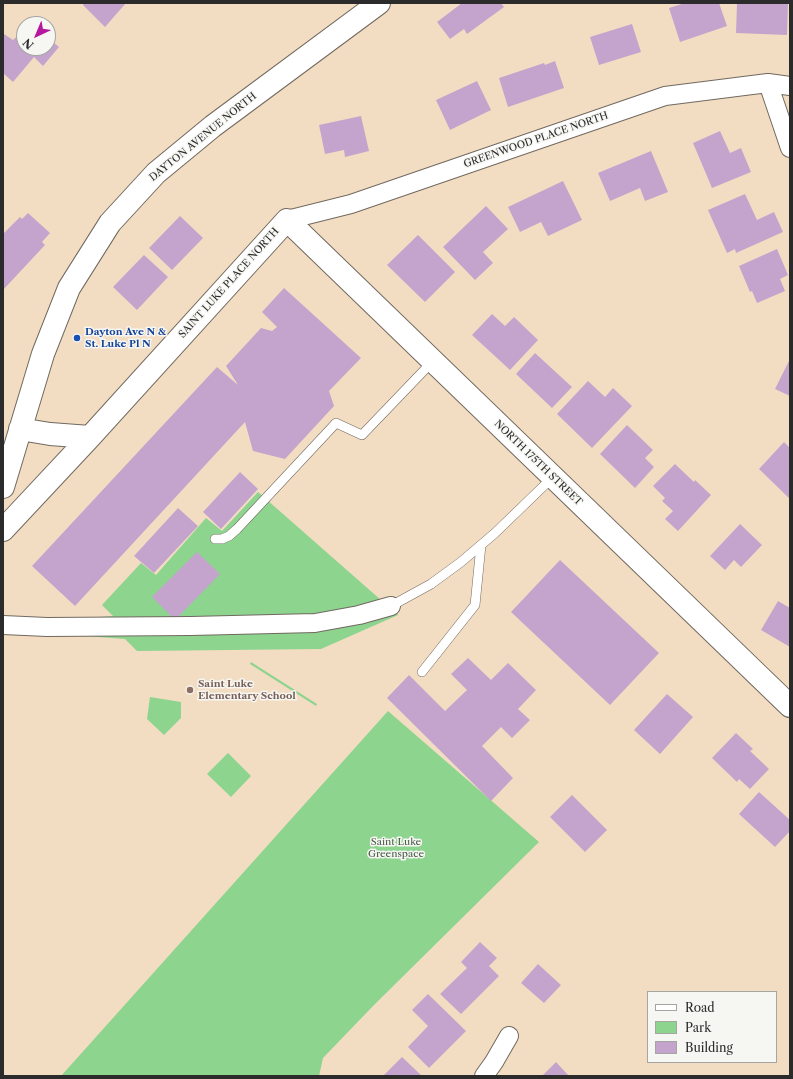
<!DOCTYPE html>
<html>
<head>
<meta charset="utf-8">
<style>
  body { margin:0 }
  #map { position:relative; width:793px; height:1079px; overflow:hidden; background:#f3ddc2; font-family:"Libre Caslon Text",serif }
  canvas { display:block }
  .frame { position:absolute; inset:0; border:4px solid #2b2b2b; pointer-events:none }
  .legend { position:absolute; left:647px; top:991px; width:130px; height:72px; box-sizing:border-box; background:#f6f6f2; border:1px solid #a5a5a2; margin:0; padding:5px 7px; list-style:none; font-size:12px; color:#2b2b2b }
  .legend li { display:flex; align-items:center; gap:8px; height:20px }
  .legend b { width:20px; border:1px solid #a5a5a2 }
  .north { position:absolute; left:16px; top:16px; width:40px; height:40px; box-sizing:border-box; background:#f6f6f2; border:1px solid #a5a5a2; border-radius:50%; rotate:224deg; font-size:11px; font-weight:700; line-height:16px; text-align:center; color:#2b2b2b }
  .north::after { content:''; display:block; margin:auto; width:14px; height:18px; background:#b5179e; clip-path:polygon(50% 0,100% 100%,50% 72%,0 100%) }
</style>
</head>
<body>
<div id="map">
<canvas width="793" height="1079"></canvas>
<div class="frame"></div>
<ul class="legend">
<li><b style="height:5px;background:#fff"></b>Road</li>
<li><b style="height:11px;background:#8dd48f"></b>Park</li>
<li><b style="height:11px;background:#c4a4cd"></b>Building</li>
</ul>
<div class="north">N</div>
</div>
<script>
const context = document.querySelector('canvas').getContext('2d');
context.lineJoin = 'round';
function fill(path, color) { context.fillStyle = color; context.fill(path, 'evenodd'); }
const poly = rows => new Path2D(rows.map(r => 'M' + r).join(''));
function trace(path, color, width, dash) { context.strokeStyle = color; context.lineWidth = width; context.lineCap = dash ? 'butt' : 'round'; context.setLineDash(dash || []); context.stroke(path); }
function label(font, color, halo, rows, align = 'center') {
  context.font = font + ' "Libre Caslon Text",serif'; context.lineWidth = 3; context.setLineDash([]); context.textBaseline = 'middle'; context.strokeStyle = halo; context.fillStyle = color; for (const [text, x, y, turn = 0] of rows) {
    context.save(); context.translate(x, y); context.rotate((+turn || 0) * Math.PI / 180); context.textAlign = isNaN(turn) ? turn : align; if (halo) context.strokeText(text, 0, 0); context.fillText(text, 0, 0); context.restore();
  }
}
fill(poly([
  [258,492,398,615,321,649,137,651,125,639,71,635,70,619,113,616,102,605,141,563,156,575,206,518,222,531],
  [251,662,317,704,316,706,250,664],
  [150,697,181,702,181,718,164,735,147,719],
  [388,711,539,842,373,1006,323,1058,319,1076,61,1076],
  [228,753,251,776,231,797,207,774]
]), '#8dd48f');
fill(poly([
  [84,3,126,3,105,27,83,5],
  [462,3,501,3,504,7,467,34,464,29,450,39,437,22],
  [685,3,719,3,727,26,680,42,669,8],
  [737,3,788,3,787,35,736,33],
  [632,24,641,52,599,65,590,37],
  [24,30,24,48,48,48,48,38,59,47,43,66,34,57,13,82,3,73,3,34,4,34,13,40],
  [555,61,564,88,508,107,499,78,544,63,545,65],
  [477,81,491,110,450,130,436,100],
  [361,116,369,151,345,157,344,150,325,154,319,125],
  [720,131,730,153,741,148,751,172,712,188,693,143],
  [651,151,668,192,645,201,640,188,610,201,598,173],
  [563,181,582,220,548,236,541,222,520,232,508,207],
  [745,194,757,220,774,212,783,232,736,253,735,249,727,253,708,210],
  [486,206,508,229,483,252,493,263,475,280,443,247],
  [28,213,50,233,42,242,45,245,3,290,3,234,20,217,22,219],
  [180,216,203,238,172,270,149,248],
  [418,235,455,272,425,302,387,265],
  [777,249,788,275,780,279,785,291,757,303,752,291,750,292,739,266],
  [144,255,168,277,137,310,113,287],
  [284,288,361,358,329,391,334,406,285,459,253,451,245,422,75,606,32,566,217,367,238,385,226,366,261,328,272,331,277,327,262,312],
  [492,314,505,326,514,317,538,340,510,370,472,335],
  [535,353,572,387,552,408,516,374],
  [790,359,790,396,775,389],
  [588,381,605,397,613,388,632,406,592,448,557,414],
  [627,425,653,450,645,458,654,467,635,488,600,454],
  [784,442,790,448,790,499,759,469],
  [675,464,694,482,695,480,711,495,678,531,665,519,673,511,662,501,665,498,653,486],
  [240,472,258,489,221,529,203,512],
  [178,508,198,526,154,573,134,556],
  [740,524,762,545,741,567,734,560,725,570,710,556],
  [197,552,220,574,175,620,152,597],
  [560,560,659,653,610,705,511,612],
  [778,601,790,608,790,647,761,630],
  [468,658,491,680,508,663,536,690,518,709,530,720,512,738,501,727,482,746,513,778,491,801,387,698,409,675,445,711,467,690,451,674],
  [667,694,693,717,660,754,634,730],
  [736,733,753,749,750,751,769,769,750,789,739,779,737,782,712,758],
  [759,792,790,820,790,831,775,847,739,814],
  [572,795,607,830,585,852,550,817],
  [480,942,497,958,489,966,499,976,461,1014,440,994,467,968,461,962],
  [538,964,561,985,544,1003,521,983],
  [428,994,466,1031,429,1068,408,1047,428,1026,412,1010],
  [402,1057,422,1076,383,1076],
  [556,1062,569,1076,542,1076]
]), '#c4a4cd');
const service = poly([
  [215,539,222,539,229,536,237,529,336,423,362,435,433,361],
  [391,606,431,584,461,562,495,533,553,477],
  [422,672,475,605,481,545]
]);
const minor = poly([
  [768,83,790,148],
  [287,220,351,204,665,96,768,83,790,86],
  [3,625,47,627,191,626,315,623,359,615,391,606],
  [484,1076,494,1062,509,1036]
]);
const tertiary = poly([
  [20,429,50,434,90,437],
  [3,487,43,354,69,288,110,223,156,173,213,126,379,3],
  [3,530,90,437,287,220,790,706]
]);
trace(service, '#716960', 10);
trace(minor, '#716960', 20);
trace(tertiary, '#716960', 24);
trace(service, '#fff', 9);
trace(minor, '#fff', 18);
trace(tertiary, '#fff', 22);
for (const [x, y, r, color] of [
  [77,338,4,"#1a4fb4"],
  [190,690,4,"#8d6e63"]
]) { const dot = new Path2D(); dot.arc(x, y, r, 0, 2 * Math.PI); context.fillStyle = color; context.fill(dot); trace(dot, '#f6f6f2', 1.5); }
label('10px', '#2b2b2b', '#f6f6f2', [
  ["DAYTON AVENUE NORTH",203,137,-39],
  ["GREENWOOD PLACE NORTH",536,140,-19],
  ["SAINT LUKE PLACE NORTH",229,283,-48],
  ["NORTH 175TH STREET",538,463,44]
]);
label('bold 10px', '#164399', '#f6f6f2', [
  ["Dayton Ave N &",85,332],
  ["St. Luke Pl N",85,344]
], 'left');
label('bold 10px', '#785e54', '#f6f6f2', [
  ["Saint Luke",198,684],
  ["Elementary School",198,696]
], 'left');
label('10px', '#485e49', '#f6f6f2', [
  ["Saint Luke",396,842],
  ["Greenspace",396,854]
]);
</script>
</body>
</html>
